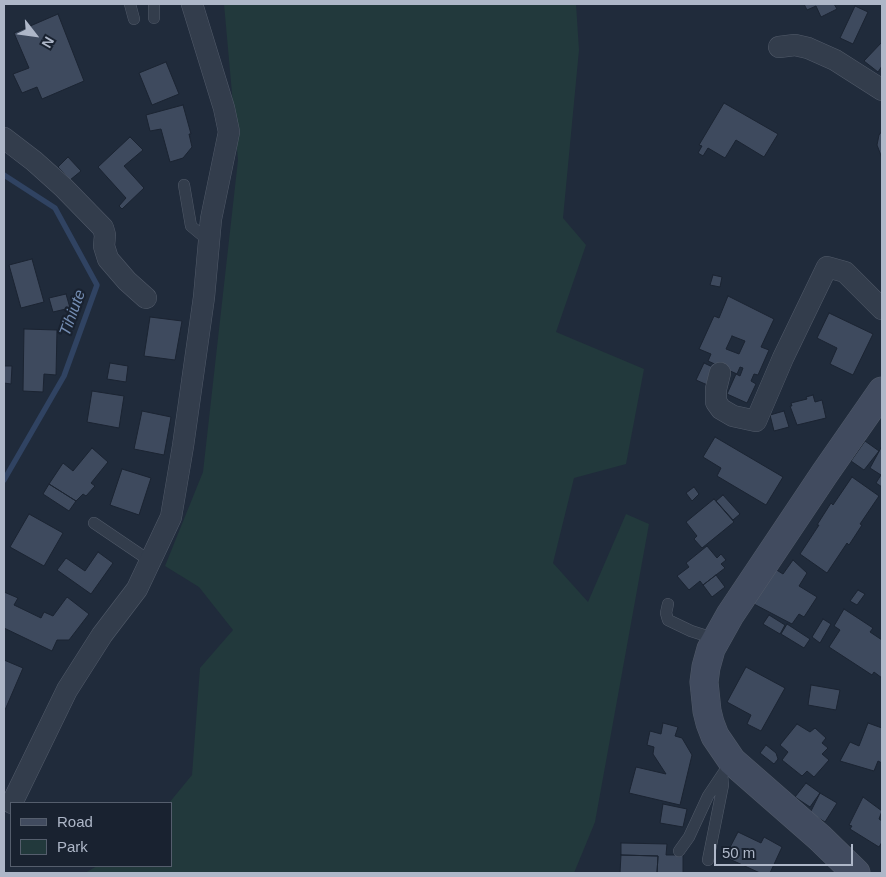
<!DOCTYPE html>
<html>
<head>
<meta charset="utf-8">
<style>
  body { margin:0 }
  #map { position:relative; width:886px; height:877px; overflow:hidden; background:#202b3b; font-family:Arial,sans-serif }
  canvas { display:block }
  .frame { position:absolute; inset:0; border:5px solid #aeb7c8; pointer-events:none }
  .legend { position:absolute; left:10px; top:802px; width:162px; height:65px; box-sizing:border-box; background:#192230; border:1px solid #555e6d; margin:0; padding:6px 9px; list-style:none; font-size:15px; color:#aeb7c8 }
  .legend li { display:flex; align-items:center; gap:10px; height:25px }
  .legend b { width:25px; border:1px solid #555e6d }
  .north { position:absolute; left:10px; top:10px; width:50px; height:50px; -webkit-text-stroke:4px #192230; paint-order:stroke; rotate:120deg; font-size:14px; font-weight:700; line-height:20px; text-align:center; color:#aeb7c8 }
  .north::after { content:''; display:block; margin:auto; width:18px; height:22px; background:#aeb7c8; clip-path:polygon(50% 0,100% 100%,50% 72%,0 100%) }
  .scale { position:absolute; left:714px; top:844px; width:139px; height:22px; box-sizing:border-box; border:2px solid #aeb7c8; border-top:0; padding-left:6px; font-size:15px; line-height:18px; white-space:nowrap; color:#aeb7c8; -webkit-text-stroke:4px #192230; paint-order:stroke }
</style>
</head>
<body>
<div id="map">
<canvas width="886" height="877"></canvas>
<div class="frame"></div>
<ul class="legend">
<li><b style="height:6px;background:#414b5f"></b>Road</li>
<li><b style="height:14px;background:#22393c"></b>Park</li>
</ul>
<div class="north">N</div>
<div class="scale">50 m</div>
</div>
<script>
const context = document.querySelector('canvas').getContext('2d');
context.lineJoin = 'round';
function fill(path, color) { context.fillStyle = color; context.fill(path, 'evenodd'); }
const poly = rows => new Path2D(rows.map(r => 'M' + r).join(''));
function trace(path, color, width, dash) { context.strokeStyle = color; context.lineWidth = width; context.lineCap = dash ? 'butt' : 'round'; context.setLineDash(dash || []); context.stroke(path); }
function label(font, color, halo, rows, align = 'center') {
  context.font = font + ' Arial,sans-serif'; context.lineWidth = 4.5; context.setLineDash([]); context.textBaseline = 'middle'; context.strokeStyle = halo; context.fillStyle = color; for (const [text, x, y, turn = 0] of rows) {
    context.save(); context.translate(x, y); context.rotate((+turn || 0) * Math.PI / 180); context.textAlign = isNaN(turn) ? turn : align; if (halo) context.strokeText(text, 0, 0); context.fillText(text, 0, 0); context.restore();
  }
}
fill(poly([
  [224,4,576,4,579,50,563,218,586,245,556,332,644,369,626,464,574,478,553,563,588,602,626,514,649,524,595,822,574,873,85,873,97,866,171,866,171,803,169,803,192,775,200,668,233,630,199,587,165,566,203,472,238,160]
]), '#22393c');
trace(poly([
  [4,175,55,208,97,285,64,376,4,480]
]), '#304362', 5.5);
const building = poly([
  [804,4,834,4,837,9,821,17,816,6,807,10,804,4],
  [855,6,868,12,853,44,840,38,855,6],
  [58,14,84,81,42,99,37,87,22,93,13,74,29,68,14,33,58,14],
  [882,42,882,66,878,72,864,61,882,42],
  [166,62,179,94,152,105,139,73,166,62],
  [724,103,778,134,764,157,736,140,725,158,708,148,703,156,698,153,702,146,699,145,724,103],
  [183,105,191,134,189,134,192,147,183,158,170,162,161,129,150,131,146,115,183,105],
  [882,131,882,158,877,145,879,135,882,131],
  [130,137,143,150,124,166,144,188,122,209,119,206,126,198,98,167,130,137],
  [68,157,81,171,70,180,58,167,68,157],
  [32,259,44,302,21,308,9,265,32,259],
  [713,275,722,277,720,287,710,285,713,275],
  [66,294,70,308,53,312,49,298,66,294],
  [728,296,774,319,761,347,769,350,758,375,754,374,751,381,756,384,747,403,727,394,736,374,740,376,743,368,740,367,737,374,708,361,711,354,699,349,714,316,719,318,728,296],
  [732,336,745,341,739,354,726,349,732,336],
  [829,313,873,334,853,375,830,364,837,348,817,338,829,313],
  [150,317,182,321,175,360,144,356,150,317],
  [24,329,57,330,56,375,44,374,43,392,23,391,24,329],
  [110,363,128,366,126,382,107,379,110,363],
  [704,363,719,370,712,387,696,380,704,363],
  [4,366,12,366,11,384,4,383,4,366],
  [92,391,124,396,119,428,87,422,92,391],
  [813,395,815,402,822,400,826,418,797,425,790,406,792,406,791,403,807,399,806,397,813,395],
  [142,411,171,417,164,455,134,449,142,411],
  [784,411,789,427,774,431,770,415,784,411],
  [715,437,783,477,766,505,717,476,721,468,703,457,715,437],
  [865,441,879,451,864,470,851,461,865,441],
  [882,446,882,487,876,483,881,475,870,468,882,446],
  [92,448,108,462,91,483,95,486,86,496,83,494,76,501,49,484,63,463,73,471,92,448],
  [122,469,151,478,139,515,110,505,122,469],
  [852,477,879,496,860,524,862,525,849,545,847,543,827,573,800,554,819,525,817,525,831,503,833,505,852,477],
  [49,484,76,501,69,511,43,494,49,484],
  [694,487,699,494,692,501,686,493,694,487],
  [723,495,740,514,733,520,716,501,723,495],
  [714,499,734,522,702,548,694,539,697,536,686,522,714,499],
  [29,514,63,533,44,566,10,547,29,514],
  [707,546,717,558,721,554,726,560,721,564,725,568,703,585,700,581,689,590,677,576,689,567,686,563,707,546],
  [98,552,113,563,91,594,57,570,66,558,85,571,98,552],
  [793,560,807,573,799,586,817,597,804,617,799,614,792,624,752,603,775,569,783,574,793,560],
  [716,575,725,587,712,597,703,585,716,575],
  [858,590,865,594,857,605,850,601,858,590],
  [4,592,18,598,14,605,41,618,44,612,53,616,67,597,89,614,69,640,57,640,52,651,4,628,4,592],
  [844,609,873,628,870,632,882,640,882,678,874,672,872,675,829,647,840,630,834,626,844,609],
  [769,615,785,625,780,634,763,624,769,615],
  [823,619,831,624,820,643,812,637,823,619],
  [787,624,810,639,804,648,781,634,787,624],
  [4,660,23,668,5,710,4,710,4,660],
  [746,667,785,688,761,731,747,724,751,715,727,702,746,667],
  [811,685,840,690,836,710,808,705,811,685],
  [663,723,678,727,675,736,682,738,692,755,680,805,629,793,636,767,666,774,653,754,654,747,647,745,650,731,661,734,663,723],
  [868,723,882,728,882,763,878,761,874,771,840,761,850,742,859,746,868,723],
  [797,724,810,732,815,728,826,738,822,743,828,748,822,754,829,760,814,777,807,771,802,776,782,760,788,752,780,745,797,724],
  [766,745,776,753,778,759,774,764,760,753,766,745],
  [806,783,820,793,810,807,795,797,806,783],
  [820,793,837,803,825,822,810,813,820,793],
  [863,797,882,811,879,819,882,821,882,842,879,847,850,829,852,826,849,825,863,797],
  [663,804,687,809,683,827,660,823,663,804],
  [738,832,761,843,764,837,782,847,770,873,760,873,725,857,738,832],
  [621,843,667,844,666,855,683,855,683,873,657,873,658,856,621,855,621,843],
  [621,855,658,856,657,873,620,873,621,855]
]);
fill(building, '#3e4a5e');
trace(building, '#1b2432', 1);
const lane = poly([
  [130,4,134,19],
  [154,4,154,18],
  [184,185,191,226,209,241],
  [94,523,150,561],
  [668,604,666,613,668,620,691,631,716,639],
  [679,851,689,837,708,796,722,775],
  [708,860,723,785,722,775,732,761]
]);
const street = poly([
  [779,47,795,45,808,48,835,60,882,90],
  [4,138,34,161,63,187,103,228,105,235,104,246,108,259,127,281,146,298],
  [720,373,716,389,716,402,721,409,733,416,756,421,783,358,827,267,845,272,882,309],
  [12,803,67,690,102,635,137,589,171,517,183,446,204,297,211,219,229,132,224,108,192,4]
]);
const secondary = poly([
  [856,873,820,838,732,761,715,736,710,723,707,711,704,682,706,667,711,649,730,615,825,473,882,391]
]);
trace(lane, '#515a69', 12);
trace(street, '#515a69', 22);
trace(secondary, '#515a69', 29);
trace(lane, '#333d4c', 11);
trace(street, '#333d4c', 21);
trace(secondary, '#414b5f', 28);
label('italic 16px', '#748db2', '#192230', [
  ["Tihiute",73,313,-70]
]);
</script>
</body>
</html>
